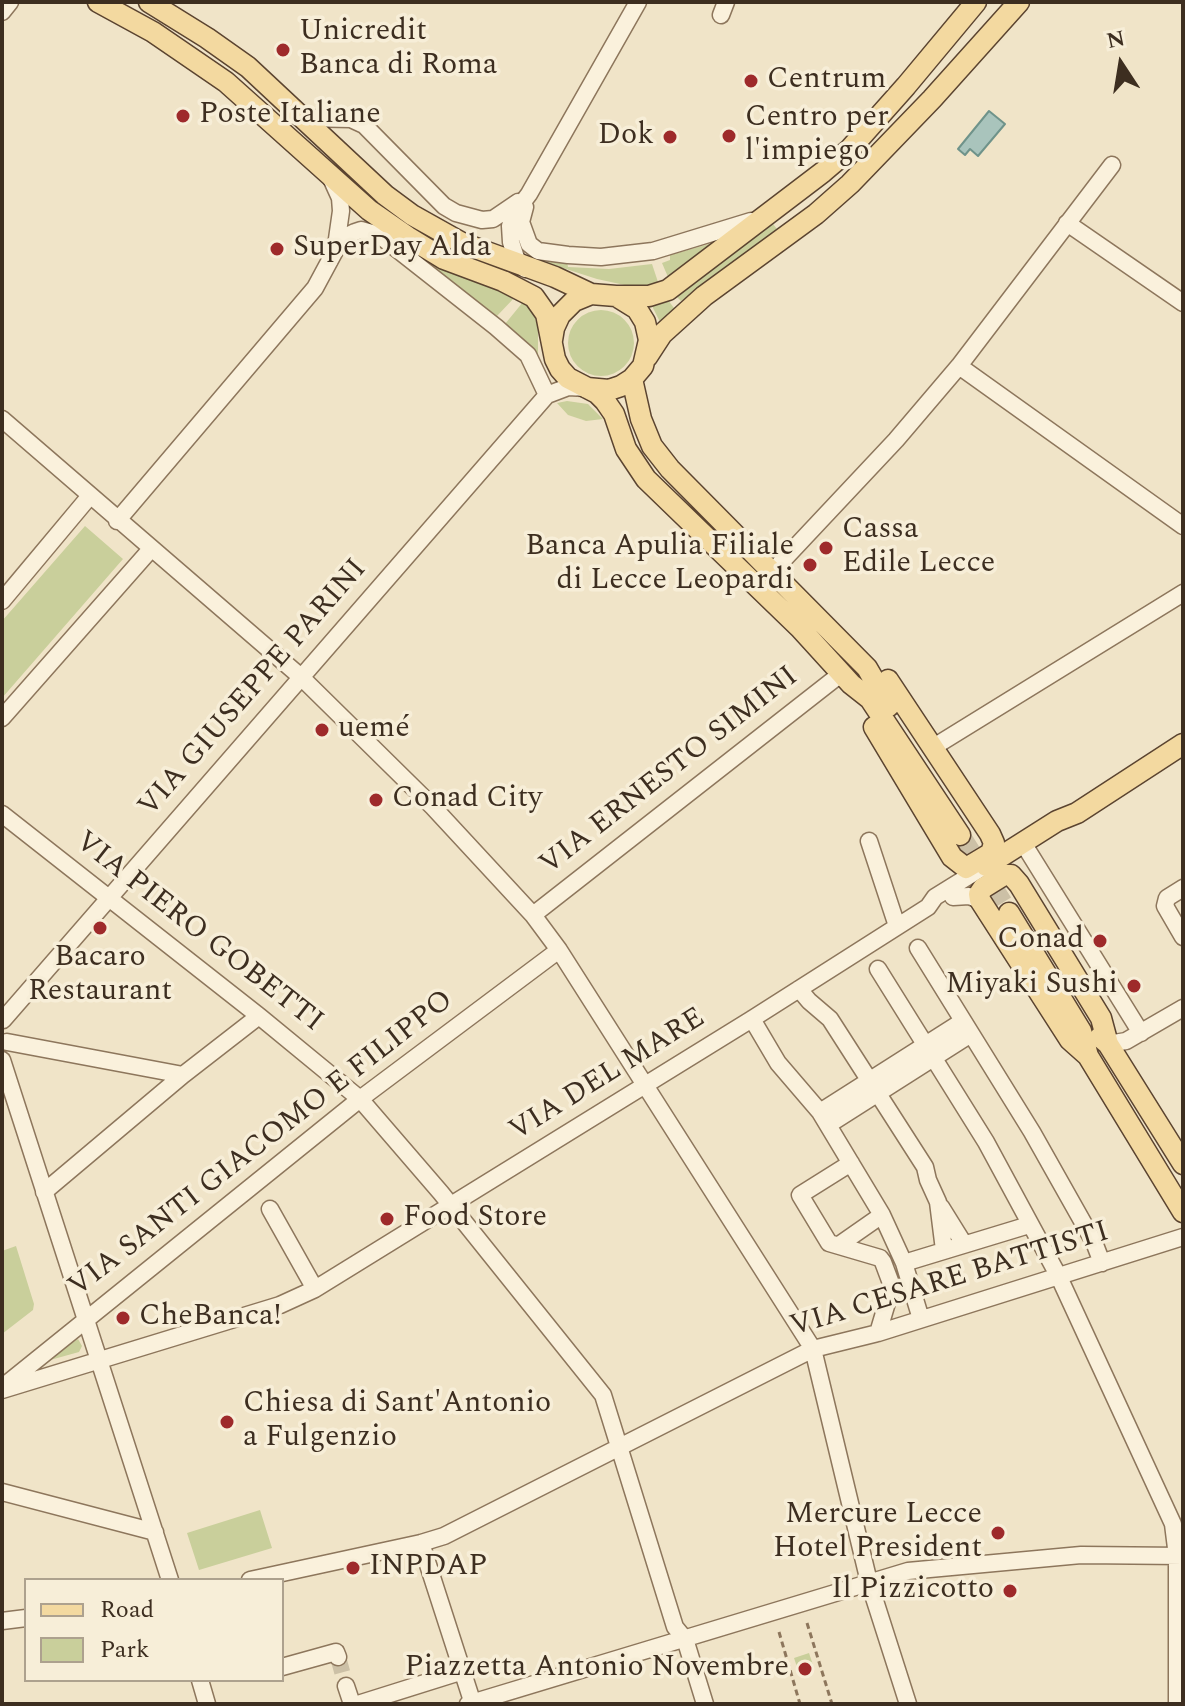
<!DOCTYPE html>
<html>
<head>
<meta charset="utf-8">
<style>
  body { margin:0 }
  #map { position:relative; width:1185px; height:1706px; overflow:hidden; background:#f0e4c8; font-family:Spectral,serif }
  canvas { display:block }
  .frame { position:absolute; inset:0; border:4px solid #3d2e20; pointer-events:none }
  .legend { position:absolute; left:24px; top:1578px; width:260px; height:104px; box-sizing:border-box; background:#f7eed8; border:2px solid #ada18e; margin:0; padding:10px 14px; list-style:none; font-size:24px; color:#3d2e20 }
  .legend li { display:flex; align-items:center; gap:16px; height:40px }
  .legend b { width:40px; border:2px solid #ada18e }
  .north { position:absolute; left:1081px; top:24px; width:80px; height:80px; -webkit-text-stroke:6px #f7eed8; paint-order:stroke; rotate:348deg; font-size:22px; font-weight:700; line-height:32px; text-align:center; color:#3d2e20 }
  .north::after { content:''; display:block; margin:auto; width:28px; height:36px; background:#3d2e20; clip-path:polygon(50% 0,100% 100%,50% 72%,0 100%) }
</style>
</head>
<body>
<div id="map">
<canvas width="1185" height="1706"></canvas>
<div class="frame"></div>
<ul class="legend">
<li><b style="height:10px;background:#f3d9a0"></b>Road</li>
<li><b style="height:22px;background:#c9cf9b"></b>Park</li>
</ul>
<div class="north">N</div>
</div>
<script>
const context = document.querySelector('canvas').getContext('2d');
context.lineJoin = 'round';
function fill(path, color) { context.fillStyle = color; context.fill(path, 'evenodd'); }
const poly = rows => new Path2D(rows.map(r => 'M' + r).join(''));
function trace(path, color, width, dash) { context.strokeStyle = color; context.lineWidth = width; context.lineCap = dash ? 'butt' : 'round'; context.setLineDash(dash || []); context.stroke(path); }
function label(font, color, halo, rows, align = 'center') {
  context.font = font + ' Spectral,serif'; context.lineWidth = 7; context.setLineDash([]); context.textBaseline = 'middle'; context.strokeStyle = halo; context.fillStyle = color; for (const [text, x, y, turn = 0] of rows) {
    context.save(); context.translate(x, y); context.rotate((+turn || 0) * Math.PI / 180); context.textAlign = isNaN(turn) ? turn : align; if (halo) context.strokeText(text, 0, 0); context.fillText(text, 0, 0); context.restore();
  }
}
fill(poly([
  [773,224,777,229,681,301,676,296],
  [720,241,668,277,662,263,670,260,670,255],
  [540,257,567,261,568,267,609,269,652,264,658,282,647,287,634,287,597,279,538,260],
  [423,260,515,297,497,316],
  [668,300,674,308,660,322,652,306],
  [523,302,533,312,538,327,538,356,505,324],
  '568 343a33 33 0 1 1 66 0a33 33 0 1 1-66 0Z',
  [567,401,588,404,603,419,586,421,568,415,557,403],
  [85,526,123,559,2,698,2,621],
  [16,1246,34,1304,33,1310,2,1334,2,1251],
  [78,1339,82,1346,79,1352,43,1362],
  [260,1510,272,1548,199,1570,187,1533],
  [809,1653,814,1668,799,1673,794,1658]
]), '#c9cf9b');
const water = poly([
  [989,111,1005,124,978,156,970,149,965,155,958,149,989,111]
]);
fill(water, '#a9c4bc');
trace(water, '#6f938a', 2);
trace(poly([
  [338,1657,346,1686]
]), '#ccc0a6', 16, [16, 8]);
trace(poly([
  [960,835,1009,913]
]), '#ccc0a6', 20, [20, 10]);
const minor = poly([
  [2,12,10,2],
  [721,15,726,2],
  [302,118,351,119,364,125,444,206,456,213,482,220,493,219,518,202],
  [330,176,340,198,341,211,336,246],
  [525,207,521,222,529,244,538,251,568,255,601,257,653,251,751,221],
  [1067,223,1183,303],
  [525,269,516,258,511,242,510,226,514,214,529,194,638,2],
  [959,366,1183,526],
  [2,419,301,677,433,807,533,915,559,950,813,1349,869,1582,908,1704],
  [117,521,315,288,336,249,345,237,355,232,361,230,379,235,496,327,528,355,547,395,568,387,587,388],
  [772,572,896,440,959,366,1112,165],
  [2,601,89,497],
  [2,718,151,549],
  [932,748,1183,593],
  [2,814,259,1016,360,1099,441,1193,603,1395,675,1627,685,1639,705,1704],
  [869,841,897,926],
  [1028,851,1141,1033],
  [1183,888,1167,898,1165,906,1183,937],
  [953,897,969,896,980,900],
  [533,915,842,673],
  [918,948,1032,1132,1094,1242,1102,1263],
  [878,969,986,1142,1059,1277,1173,1524,1177,1556,1177,1704],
  [799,989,809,1001,830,1019,925,1167,928,1180,938,1202,944,1250],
  [752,1019,778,1063,820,1112,882,1215,904,1263,921,1319],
  [3,1020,547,395],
  [7,1042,183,1075],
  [1108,1044,1126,1041,1183,1008],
  [2,1060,170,1580],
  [820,1112,963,1021],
  [828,1125,971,1034],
  [851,1163,800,1195,829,1243,880,1258,883,1262,892,1286,878,1333],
  [44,1192,183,1075,259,1016],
  [941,1207,964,1244],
  [270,1209,315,1289],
  [839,1245,882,1215],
  [904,1263,1029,1225],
  [4,1386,360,1099,559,950],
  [2,1390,280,1305,315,1289,752,1019,928,907,935,897,985,866],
  [2,1492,155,1532],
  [421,1543,473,1704],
  [250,1580,421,1543,444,1536,813,1349,878,1333,1183,1237],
  [2,1621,26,1618],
  [282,1667,336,1652,338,1657],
  [200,1680,207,1704],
  [346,1686,352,1704],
  [358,1704,463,1671],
  [468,1704,908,1571,1081,1555,1183,1556]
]);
const major = poly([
  [98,2,153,32,226,82,369,210,408,237,444,259,503,281,534,297,546,314,555,359,560,369,568,378,597,393,605,401,614,414,626,449,646,479,800,628,851,684,870,699,960,835],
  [149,2,207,38,248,67,385,195,412,215,462,243,555,277,591,294],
  [616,296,649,296,668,290,823,172,850,149,906,86,976,2],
  [552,340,554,328,560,315,574,301,591,294,616,296,637,309,645,322,649,340,643,366,632,379,621,386,609,390,587,388],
  [647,357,662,334,704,296,816,214,850,184,932,99,1019,2],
  [632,379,641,419,652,446,670,469,867,668,889,706],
  [874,727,952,857,966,868,991,853,994,843,990,834,888,680],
  [986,866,1057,821,1077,813,1183,744],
  [1009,913,1081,1031,1088,1056,1183,1212],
  [1100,1037,1108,1044,1183,1164],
  [1088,1056,1070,1040,980,900,979,894,983,888,1004,875,1011,875,1019,884,1101,1018,1108,1044]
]);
trace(minor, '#8d765c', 19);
trace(major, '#5b4430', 23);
trace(poly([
  [807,1623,832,1704],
  [779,1632,800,1704]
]), '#8d765c', 3, [6, 4]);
trace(minor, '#faf1dc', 16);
trace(major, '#f3d9a0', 20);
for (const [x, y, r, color] of [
  [283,50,8,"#9e2a2b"],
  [751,81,8,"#9e2a2b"],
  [183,116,8,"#9e2a2b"],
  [729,136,8,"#9e2a2b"],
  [670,137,8,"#9e2a2b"],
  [277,249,8,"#9e2a2b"],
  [826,548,8,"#9e2a2b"],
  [810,565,8,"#9e2a2b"],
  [322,730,8,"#9e2a2b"],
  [376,800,8,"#9e2a2b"],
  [100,928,8,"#9e2a2b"],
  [1100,941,8,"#9e2a2b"],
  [1134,986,8,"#9e2a2b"],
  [387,1219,8,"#9e2a2b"],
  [123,1318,8,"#9e2a2b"],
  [227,1422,8,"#9e2a2b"],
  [998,1533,8,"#9e2a2b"],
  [353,1568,8,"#9e2a2b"],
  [1010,1591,8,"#9e2a2b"],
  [805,1669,8,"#9e2a2b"]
]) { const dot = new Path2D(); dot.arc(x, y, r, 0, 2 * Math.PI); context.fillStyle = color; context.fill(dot); trace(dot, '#f7eed8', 3); }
label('30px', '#3d2e20', '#f7eed8', [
  ["Unicredit",299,33],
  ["Banca di Roma",299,67],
  ["Centrum",767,81],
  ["Poste Italiane",199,116],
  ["Centro per",745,119],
  ["l'impiego",745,153],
  ["Dok",654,137,"right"],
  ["SuperDay Alda",293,249],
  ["Cassa",842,531],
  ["Edile Lecce",842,565],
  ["Banca Apulia Filiale",794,548,"right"],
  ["di Lecce Leopardi",794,582,"right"],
  ["uemé",338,730],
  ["Conad City",392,800],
  ["Conad",1084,941,"right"],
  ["Bacaro",100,959,"center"],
  ["Restaurant",100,993,"center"],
  ["Miyaki Sushi",1118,986,"right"],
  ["Food Store",403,1219],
  ["CheBanca!",139,1318],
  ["Chiesa di Sant'Antonio",243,1405],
  ["a Fulgenzio",243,1439],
  ["Mercure Lecce",982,1516,"right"],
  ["Hotel President",982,1550,"right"],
  ["INPDAP",369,1568],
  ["Il Pizzicotto",994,1591,"right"],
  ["Piazzetta Antonio Novembre",789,1669,"right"]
], 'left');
label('30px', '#3d2e20', '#f7eed8', [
  ["VIA GIUSEPPE PARINI",254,689,-49],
  ["VIA ERNESTO SIMINI",670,772,-38],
  ["VIA PIERO GOBETTI",198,933,38],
  ["VIA DEL MARE",608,1076,-32],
  ["VIA SANTI GIACOMO E FILIPPO",262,1145,-38],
  ["VIA CESARE BATTISTI",950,1281,-17]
]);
</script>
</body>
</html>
